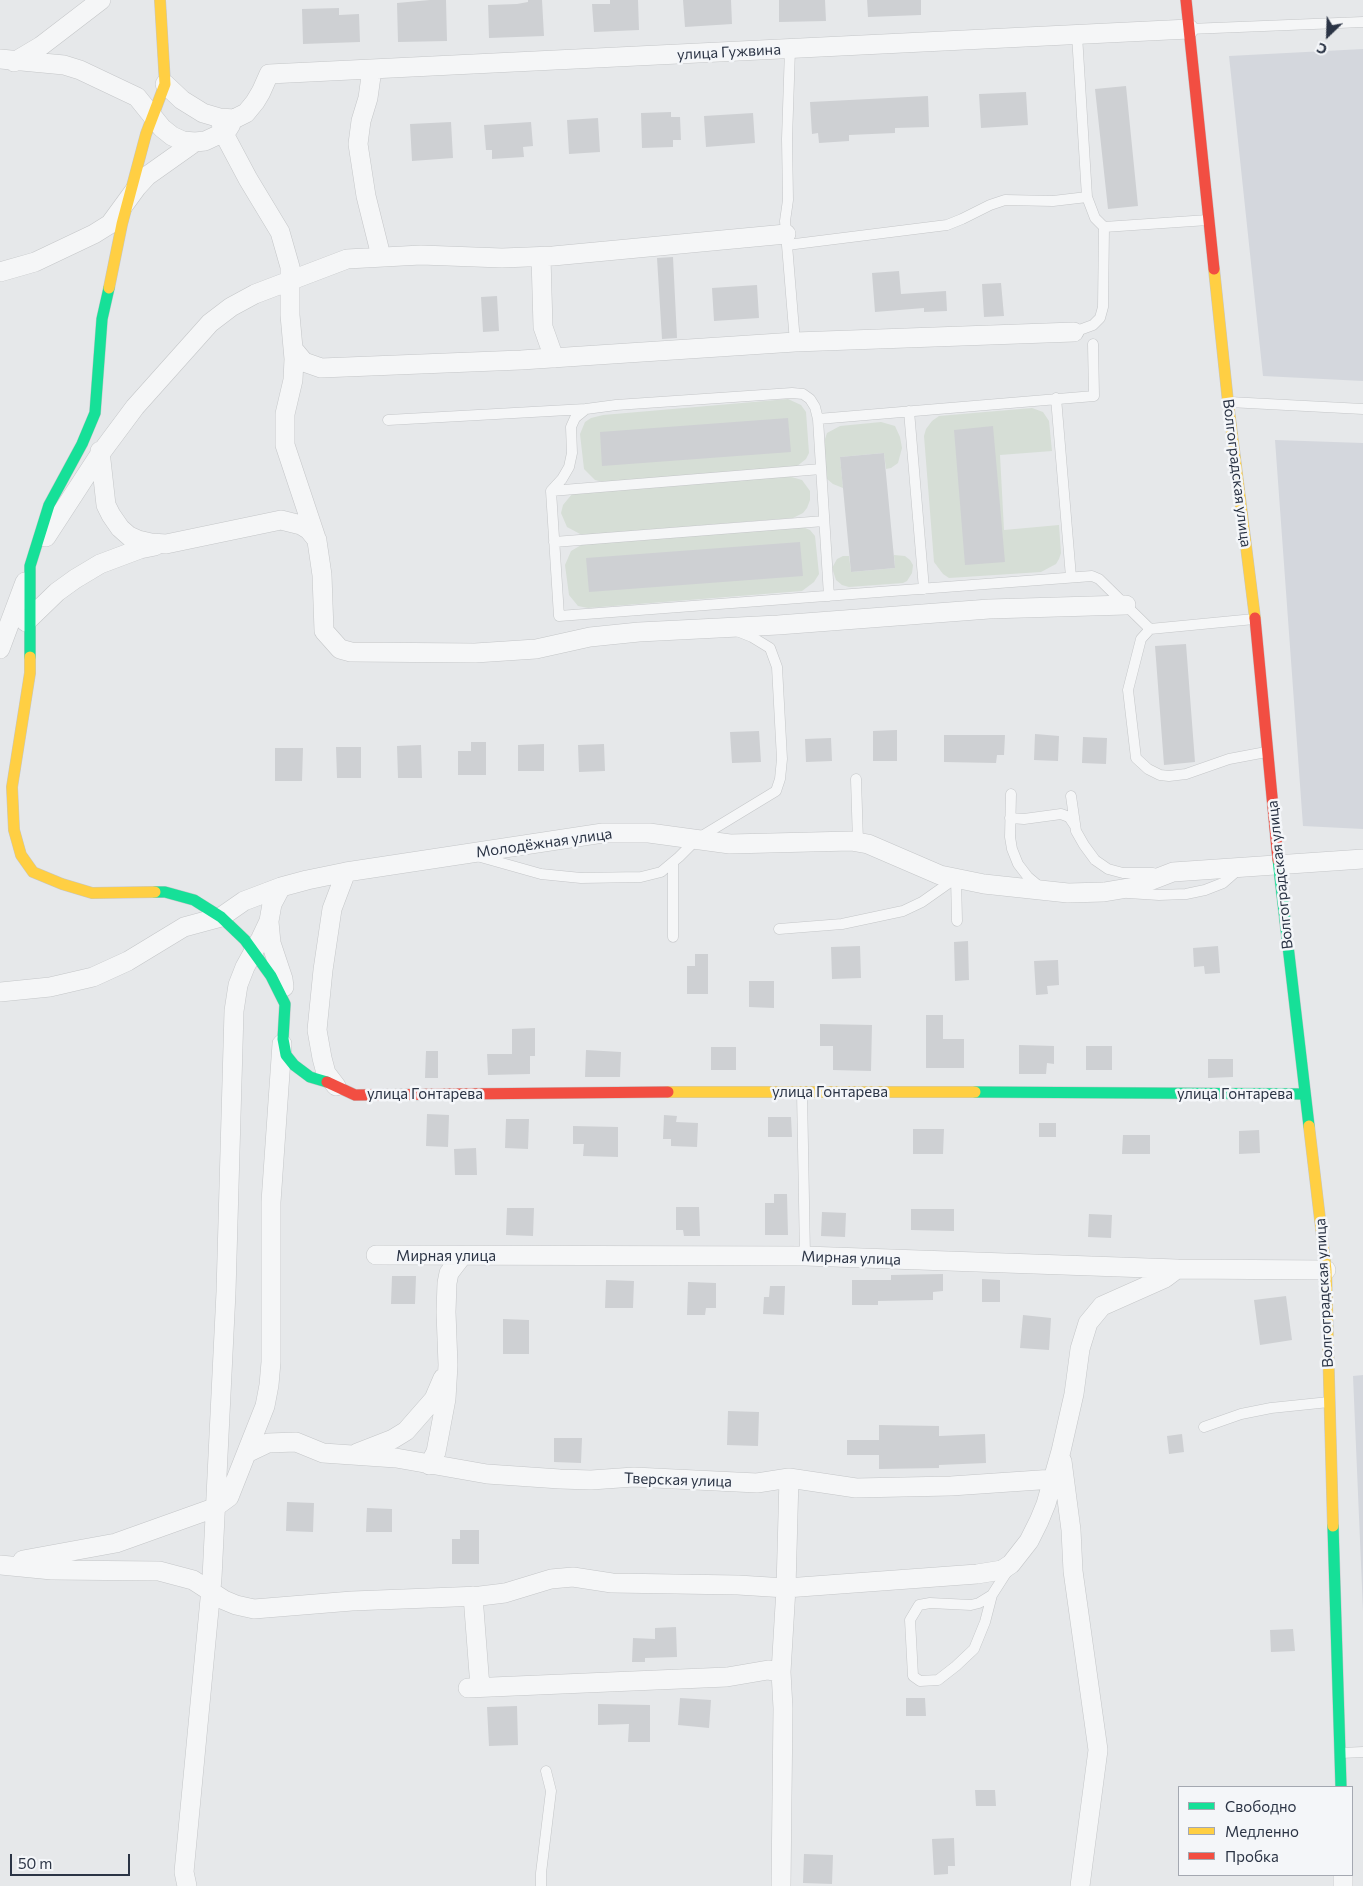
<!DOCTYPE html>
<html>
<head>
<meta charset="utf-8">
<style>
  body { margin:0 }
  #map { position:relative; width:1363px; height:1886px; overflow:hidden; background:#e6e8ea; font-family:Commissioner,sans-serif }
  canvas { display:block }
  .legend { position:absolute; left:1178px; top:1786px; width:175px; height:90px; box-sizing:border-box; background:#f4f6f9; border:1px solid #a4a8b1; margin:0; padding:6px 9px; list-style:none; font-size:15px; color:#2b3445 }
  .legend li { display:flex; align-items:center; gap:10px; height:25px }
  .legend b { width:25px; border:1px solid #a4a8b1 }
  .north { position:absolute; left:1303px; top:10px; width:50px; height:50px; -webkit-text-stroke:4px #f4f6f9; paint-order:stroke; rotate:204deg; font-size:14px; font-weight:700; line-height:20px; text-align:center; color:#2b3445 }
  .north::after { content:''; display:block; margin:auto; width:18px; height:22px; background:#2b3445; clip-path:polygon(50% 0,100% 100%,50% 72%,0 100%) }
  .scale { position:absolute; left:10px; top:1854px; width:120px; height:22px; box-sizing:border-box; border:2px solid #2b3445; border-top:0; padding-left:6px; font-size:15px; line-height:18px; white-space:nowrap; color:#2b3445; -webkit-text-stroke:4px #f4f6f9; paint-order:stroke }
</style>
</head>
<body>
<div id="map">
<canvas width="1363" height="1886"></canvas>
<ul class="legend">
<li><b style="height:6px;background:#16e098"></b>Свободно</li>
<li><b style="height:6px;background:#ffcf43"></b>Медленно</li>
<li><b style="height:6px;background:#f24e42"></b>Пробка</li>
</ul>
<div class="north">С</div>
<div class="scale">50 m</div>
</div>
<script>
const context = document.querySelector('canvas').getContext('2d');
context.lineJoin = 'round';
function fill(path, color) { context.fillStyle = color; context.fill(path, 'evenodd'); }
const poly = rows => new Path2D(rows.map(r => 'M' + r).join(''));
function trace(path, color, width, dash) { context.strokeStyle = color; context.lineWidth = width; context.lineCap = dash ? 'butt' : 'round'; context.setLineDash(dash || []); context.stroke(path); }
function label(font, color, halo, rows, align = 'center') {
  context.font = font + ' Commissioner,sans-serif'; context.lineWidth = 5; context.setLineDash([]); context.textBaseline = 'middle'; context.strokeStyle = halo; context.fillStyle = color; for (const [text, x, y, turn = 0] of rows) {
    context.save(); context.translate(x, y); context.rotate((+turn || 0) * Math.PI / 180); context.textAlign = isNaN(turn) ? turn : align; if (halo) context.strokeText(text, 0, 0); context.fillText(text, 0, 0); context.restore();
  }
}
fill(poly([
  [1363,49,1363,381,1263,376,1229,56],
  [1275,440,1363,443,1363,829,1303,826],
  [1363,1375,1363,1611,1353,1376]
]), '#d4d7dd');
fill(poly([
  [788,399,801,405,806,412,809,453,806,459,796,467,603,482,595,480,584,469,580,434,585,422,591,418,603,415],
  [1032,408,1043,412,1049,421,1052,451,1000,455,1004,530,1059,525,1061,553,1059,559,1056,564,1041,572,949,578,943,574,934,562,924,436,926,429,932,421,939,416],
  [881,422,895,426,900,437,902,448,898,463,891,468,886,469,884,453,840,457,843,488,833,484,827,479,825,473,824,450,825,439,827,433,840,426],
  [788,476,802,480,810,491,810,500,807,508,803,513,793,518,582,535,567,527,561,513,563,505,572,494,586,492],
  [803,527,810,530,815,536,819,574,814,582,802,591,588,608,578,606,569,595,565,565,571,551,583,544],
  [894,555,905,556,910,560,913,565,912,573,907,581,903,583,849,587,842,585,836,580,832,568,837,559,843,556,849,556,851,572,895,568]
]), '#d6ded6');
fill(poly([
  [430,0,446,0,447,41,398,42,397,3],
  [528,0,542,0,544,36,489,38,488,5,517,4,528,2],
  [610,0,638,0,639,30,594,32,592,4,610,4],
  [683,0,731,0,732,24,685,27],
  [779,0,825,0,826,21,779,22],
  [867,0,921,0,921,15,868,17],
  [339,8,339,15,359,14,360,42,303,44,302,9],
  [1126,86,1138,206,1108,209,1095,89],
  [1026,92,1028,125,981,128,979,94],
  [928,96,929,127,895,128,895,133,849,135,849,141,819,143,818,133,812,134,810,102],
  [671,112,671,117,680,117,681,140,673,140,673,147,642,148,641,113],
  [753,113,755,143,706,147,704,116],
  [598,118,600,152,569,154,567,120],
  [451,122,453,158,412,161,410,124],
  [531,122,533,146,523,147,524,157,492,159,492,150,486,150,484,125],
  [673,257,677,338,662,339,657,258],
  [899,271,901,294,946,291,947,311,924,312,924,308,875,312,872,273],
  [1001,283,1004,316,984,317,982,284],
  [757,285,759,318,714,321,712,288],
  [497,296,499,331,483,332,481,297],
  [788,418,791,452,602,466,600,432],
  [993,426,1005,562,965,565,954,430],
  [884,453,895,568,851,572,840,457],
  [800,542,803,576,589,592,586,558],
  [1186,644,1195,762,1164,765,1155,646],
  [897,730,897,761,873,761,873,731],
  [759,731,761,762,732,763,730,732],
  [1035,734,1059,736,1058,761,1034,760],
  [944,735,1005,735,1004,755,997,755,996,763,944,762],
  [1083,737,1107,738,1106,764,1082,763],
  [831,738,832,761,806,762,805,739],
  [471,742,486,742,486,775,458,775,458,751,471,751],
  [544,744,544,771,518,771,518,745],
  [604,744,605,771,579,772,578,745],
  [421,745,422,778,398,778,397,746],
  [336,747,361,747,361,778,337,778],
  [275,748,303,748,302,781,275,781],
  [968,941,969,980,955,981,954,942],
  [860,946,861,978,832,979,831,947],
  [1218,946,1220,973,1205,974,1204,966,1194,967,1193,948],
  [695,954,708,954,708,994,687,994,687,966,695,966],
  [1058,960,1059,985,1047,986,1048,994,1036,995,1034,961],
  [749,981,774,981,774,1008,749,1007],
  [926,1015,943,1015,943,1039,964,1039,964,1068,926,1068],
  [820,1024,872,1025,871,1071,833,1070,833,1046,820,1046],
  [535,1028,535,1056,530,1056,530,1074,488,1075,487,1054,512,1054,512,1029],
  [1019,1045,1054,1046,1054,1064,1047,1063,1046,1074,1019,1074],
  [1086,1046,1112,1046,1112,1070,1086,1070],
  [711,1047,736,1047,736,1070,711,1070],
  [586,1050,621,1052,620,1077,585,1077],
  [426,1051,438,1051,438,1078,425,1078],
  [1208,1059,1233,1059,1233,1077,1208,1078],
  [427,1114,449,1115,448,1147,426,1146],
  [664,1115,677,1116,676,1122,698,1123,697,1147,671,1146,671,1139,663,1139],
  [768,1117,791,1117,792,1137,768,1137],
  [506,1119,529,1119,528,1149,505,1148],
  [1039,1123,1056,1123,1056,1137,1039,1137],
  [573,1126,618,1127,618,1157,583,1156,584,1144,573,1144],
  [913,1129,944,1129,943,1154,913,1154],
  [1259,1130,1260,1153,1239,1154,1239,1131],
  [1123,1135,1150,1135,1150,1154,1122,1154],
  [476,1148,477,1175,455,1175,454,1149],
  [774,1194,787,1194,788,1235,765,1235,765,1203,774,1203],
  [676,1207,699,1207,700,1236,684,1236,683,1230,676,1230],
  [507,1208,534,1208,533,1236,506,1235],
  [911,1209,954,1209,954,1231,911,1230],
  [822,1212,846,1213,845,1237,821,1236],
  [1089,1214,1112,1215,1111,1238,1088,1237],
  [943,1274,943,1291,933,1292,933,1300,878,1301,878,1305,852,1305,852,1280,891,1280,891,1275],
  [392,1276,416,1276,415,1304,391,1304],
  [982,1279,1000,1280,1000,1302,982,1302],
  [606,1280,634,1281,633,1308,605,1308],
  [688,1282,716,1283,716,1308,706,1308,705,1315,687,1315],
  [770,1286,785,1286,784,1315,763,1314,764,1297,769,1297],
  [1286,1296,1292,1340,1260,1345,1254,1300],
  [1023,1315,1051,1318,1049,1350,1020,1348],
  [503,1319,529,1320,529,1354,503,1354],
  [728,1411,759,1412,758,1446,727,1445],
  [879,1425,939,1426,939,1436,985,1434,986,1463,939,1465,939,1468,879,1469,879,1455,847,1455,847,1440,879,1440],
  [1182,1434,1184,1452,1169,1454,1167,1436],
  [554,1438,582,1438,581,1463,554,1462],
  [287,1502,314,1503,313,1532,286,1531],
  [367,1508,392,1509,392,1532,366,1532],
  [460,1530,479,1530,479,1564,452,1564,452,1539,460,1539],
  [676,1627,677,1657,645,1658,645,1662,632,1662,633,1638,655,1639,655,1628],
  [1293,1629,1295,1651,1271,1652,1270,1630],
  [680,1698,711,1700,709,1728,678,1725],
  [906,1698,925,1698,926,1716,906,1716],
  [598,1704,650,1705,650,1742,628,1742,629,1724,598,1725],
  [517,1706,518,1745,489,1746,487,1707],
  [975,1790,995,1790,996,1806,976,1806],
  [954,1838,955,1866,948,1866,948,1874,934,1875,932,1839],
  [804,1854,833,1855,832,1884,803,1883]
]), '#ced0d3');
const lane = poly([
  [1189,29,1363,22],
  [1077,35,1087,197,1095,218,1104,227],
  [790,49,787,139,788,200,785,221,795,342],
  [787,245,947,225,962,219,990,205,1005,200,1053,201,1087,197],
  [1074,332,1093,325,1100,318,1103,307,1104,227,1208,220],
  [1093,344,1094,396,818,419,815,407,810,399,803,394,792,393,616,405,586,409,575,418,571,427,572,453,569,467,562,479,551,491,559,616,1092,576,1099,579,1150,629],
  [1056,398,1071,577],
  [1229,402,1363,409],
  [909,411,924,589],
  [818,419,829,596],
  [388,420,586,409],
  [551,491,821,469],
  [554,542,824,521],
  [1254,619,1150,629,1141,639,1128,690,1136,758,1148,769,1160,775,1169,776,1186,774,1229,759,1266,752],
  [856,779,858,842],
  [1011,794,1010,837,1012,849,1018,864,1028,877,1040,887],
  [1071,796,1076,831,1084,845,1095,860,1108,869,1123,873,1153,873],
  [1010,818,1024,819,1061,814,1069,817,1075,826],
  [477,856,541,874,581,878,641,877,661,872,679,857,697,839,776,791,780,779,782,759,777,667,770,648,752,637,737,631],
  [1128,893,1159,895,1186,894,1205,890,1223,883,1239,869],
  [779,929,842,924,903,911,922,902,956,878,957,921],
  [673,937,673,862],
  [802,1092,805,1256],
  [1204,1427,1241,1414,1271,1408,1329,1402],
  [992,1595,979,1603,971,1605,930,1603,919,1605,910,1620,913,1676,920,1681,938,1680,956,1666,974,1649,985,1622,992,1595,1008,1570],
  [1341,1753,1363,1752],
  [541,1886,541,1873,551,1791,546,1771]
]);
const street = poly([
  [0,59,64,65,80,70,137,97,162,128,172,136,183,141,195,142,205,141,220,134,228,129,231,124],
  [14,62,41,46,101,0],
  [372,69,368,98,361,121,358,144,366,196,381,256],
  [165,84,182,100,203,113,220,118,234,119,246,113,255,102,261,92,269,74,1189,29],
  [220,118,223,132,248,179,280,232,290,267,290,315,294,359,293,380,285,414,285,445,317,541,322,575,324,631,340,649,351,652,475,653,536,649,590,637,639,632,778,625,989,609,1126,605],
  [541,257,543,327,554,358],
  [0,272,35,262,94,234,110,224,137,187,147,176,195,142],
  [294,350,304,362,321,368,521,360,795,342,1074,332],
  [100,451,106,505,111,515,120,528,129,536,138,540,151,543,166,544,281,520,301,525,309,530,317,540],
  [46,537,100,454,135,407,210,323,231,307,255,294,347,259,421,255,502,258,553,256,786,234],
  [26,622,57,592,75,579,100,564,140,549,155,546],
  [0,649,25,582],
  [269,922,271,943,283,979,284,987],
  [0,992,50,987,93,977,128,961,184,927,221,917,244,901,281,887,307,880,346,872,603,833,649,833,730,844,851,841,868,844,940,875,984,884,1068,893,1104,892,1134,887,1173,872,1363,859],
  [336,1086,326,1073,322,1058,317,1030,323,970,332,909,346,872],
  [376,1255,805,1256,1177,1269,1326,1270],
  [247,1453,268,1443,296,1442,323,1453,396,1458,487,1474,560,1479,591,1480,634,1477,757,1483,789,1478,856,1488,951,1486,1054,1479],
  [357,1453,393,1439,406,1431,434,1399,443,1378],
  [1062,1461,1071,1530,1073,1571,1098,1750,1080,1886],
  [429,1465,436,1452,446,1399,448,1365,446,1312,447,1283,449,1273,462,1256],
  [23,1560,116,1543,214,1508,229,1497,265,1406,269,1385,271,1362,271,1202,282,1044],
  [0,1565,52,1570,159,1571,193,1580,224,1600,236,1605,254,1609,352,1601,480,1596,505,1593,551,1579,573,1577,612,1583,738,1585,786,1588,789,1478],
  [473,1596,480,1687],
  [468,1688,727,1677,768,1670,781,1672,786,1588,977,1574,1002,1570,1011,1564,1029,1541,1039,1521,1046,1504,1061,1451,1074,1394,1080,1349,1088,1323,1102,1306,1165,1278,1177,1269],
  [1343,1875,1343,1886],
  [187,1886,184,1872,212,1578,226,1292,234,1011,238,985,245,967,261,938,269,921,272,904,281,887],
  [781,1886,783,1708,781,1672]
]);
const fast = poly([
  [30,657,30,566,49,505,82,444,95,413,102,319,109,288],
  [1278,860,1309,1126],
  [155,892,165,892,194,900,221,917,245,940,271,976,285,1004,283,1039,286,1055,294,1065,310,1077,327,1082],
  [975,1092,1305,1094],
  [1333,1526,1341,1787]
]);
const slow = poly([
  [1214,269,1228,402,1255,618],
  [109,288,122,224,146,134,165,84,160,0],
  [30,657,30,673,12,787,14,830,21,855,33,872,62,884,92,893,155,892],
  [668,1092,975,1092],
  [1309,1126,1326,1270,1333,1526]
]);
const jam = poly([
  [1186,0,1214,269],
  [1255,618,1278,860],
  [327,1082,355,1095,668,1092]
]);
trace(lane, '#c4c6c8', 11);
trace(street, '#c4c6c8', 20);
trace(fast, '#c4c6c8', 12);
trace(slow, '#c4c6c8', 12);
trace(jam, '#c4c6c8', 12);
trace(lane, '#f5f6f7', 10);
trace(street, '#f5f6f7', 19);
trace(fast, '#16e098', 11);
trace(slow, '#ffcf43', 11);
trace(jam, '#f24e42', 11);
label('15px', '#2b3445', '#f4f6f9', [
  ["улица Гужвина",729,52,-3],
  ["Волгоградская улица",1237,473,83],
  ["Молодёжная улица",544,843,-8],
  ["Волгоградская улица",1280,875,-96],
  ["улица Гонтарева",830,1092],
  ["улица Гонтарева",425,1094],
  ["улица Гонтарева",1235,1094],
  ["Мирная улица",446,1256],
  ["Мирная улица",851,1258,2],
  ["Волгоградская улица",1324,1293,-93],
  ["Тверская улица",678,1480,2]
]);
</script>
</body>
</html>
